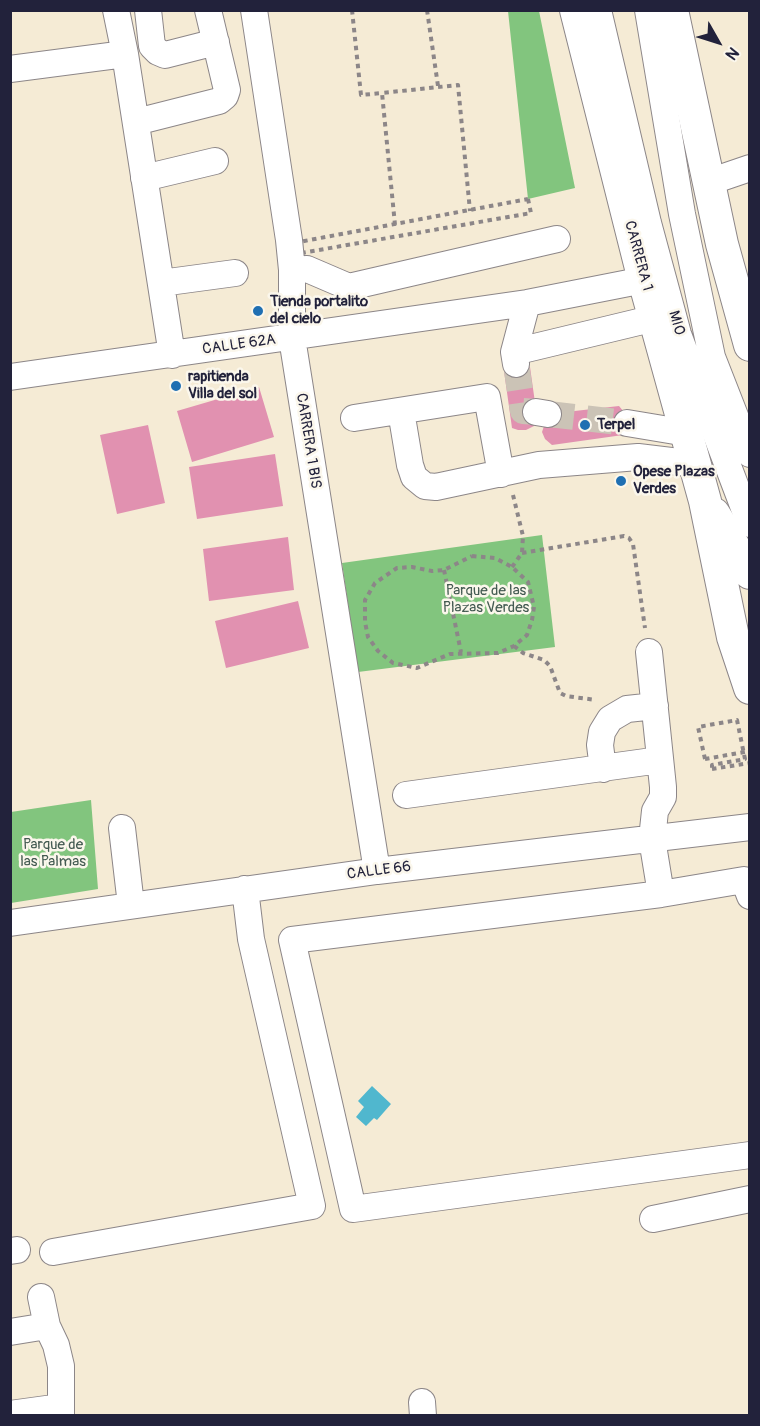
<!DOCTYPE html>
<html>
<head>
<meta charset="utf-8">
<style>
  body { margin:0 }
  #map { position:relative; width:760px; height:1426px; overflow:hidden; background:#f5ebd5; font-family:Pangolin,sans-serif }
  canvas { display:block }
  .frame { position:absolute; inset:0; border:12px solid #22223b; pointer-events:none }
  .north { position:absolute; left:688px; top:12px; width:60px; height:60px; -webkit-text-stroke:4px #fbf7ec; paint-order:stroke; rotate:129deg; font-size:16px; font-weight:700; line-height:24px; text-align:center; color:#22223b }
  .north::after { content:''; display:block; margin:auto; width:21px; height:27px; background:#22223b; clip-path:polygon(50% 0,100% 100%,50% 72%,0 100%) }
</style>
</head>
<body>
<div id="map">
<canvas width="760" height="1426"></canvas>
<div class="frame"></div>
<div class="north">N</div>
</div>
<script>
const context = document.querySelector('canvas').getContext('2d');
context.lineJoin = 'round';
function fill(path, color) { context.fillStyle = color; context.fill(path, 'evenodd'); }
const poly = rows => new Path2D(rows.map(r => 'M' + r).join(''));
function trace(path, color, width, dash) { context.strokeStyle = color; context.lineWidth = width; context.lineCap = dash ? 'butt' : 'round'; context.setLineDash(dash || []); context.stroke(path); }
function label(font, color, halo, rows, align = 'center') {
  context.font = font + ' Pangolin,sans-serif'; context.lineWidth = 5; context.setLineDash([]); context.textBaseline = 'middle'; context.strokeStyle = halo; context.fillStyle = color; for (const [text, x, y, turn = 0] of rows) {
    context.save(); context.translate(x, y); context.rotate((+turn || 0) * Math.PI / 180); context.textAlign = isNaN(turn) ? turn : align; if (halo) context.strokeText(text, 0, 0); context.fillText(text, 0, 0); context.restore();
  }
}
fill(poly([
  [508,11,539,11,575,188,528,199],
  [542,535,555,647,358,672,342,563],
  [91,800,98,889,11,903,11,812]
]), '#82c57e');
fill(poly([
  [372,1086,391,1104,377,1120,374,1118,366,1126,356,1117,364,1107,358,1101]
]), '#50b7ce');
fill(poly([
  [523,364,530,367,538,424,526,430,518,430,512,428,504,371,509,366],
  [259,387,274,437,192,462,177,411],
  [619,406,624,412,627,428,623,435,552,445,545,439,542,432,548,414],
  [148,425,165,503,117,514,100,435],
  [275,454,283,506,197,519,189,467],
  [288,537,294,590,209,601,203,549],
  [298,601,309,648,226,668,215,621]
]), '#e191b0');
trace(poly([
  [516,364,523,411,536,412],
  [548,414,627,423]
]), '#cbc3b6', 26, [26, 13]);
const minor = poly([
  [116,10,125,54],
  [148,10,152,46,158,52,165,55,216,42],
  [254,10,289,240,292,270,292,338,377,871],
  [598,10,648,223,678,334,750,524],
  [648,10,682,214,712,357,750,454],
  [10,69,125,54,172,355],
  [136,122,219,101,225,96,227,90,208,10],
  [144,178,215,161],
  [709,182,750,168],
  [292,270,307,269,349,287,557,239],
  [161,283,235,273],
  [514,352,527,303],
  [516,364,514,352,655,318],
  [10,377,527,303,644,280],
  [401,411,410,465,414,477,425,486,436,487,539,465,638,457,696,464],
  [536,412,548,414],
  [354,418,487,397,501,474],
  [627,423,687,433],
  [649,652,663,787,663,797,655,811,652,839,661,894],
  [603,769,600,745,602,732,610,719,627,709,655,706],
  [406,795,660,760],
  [122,828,131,905],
  [750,896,744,880,661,894,292,940,353,1209,750,1155],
  [10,923,377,871,750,827],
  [653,1219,750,1199],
  [10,1251,17,1250],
  [53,1252,312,1206,251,939,245,889],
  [41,1297,47,1326,56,1345,61,1366,61,1416],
  [10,1332,47,1326],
  [422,1402,423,1416],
  [10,1414,61,1407]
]);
const major = poly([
  [576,10,644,280,705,501,733,637,750,688],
  [672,10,722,244,750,345],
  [714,514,750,573]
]);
trace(minor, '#8c8688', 28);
trace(major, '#8c8688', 34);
trace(poly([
  [352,10,361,95,382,93],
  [427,10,438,86],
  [528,199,531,213,290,255,299,242,528,199],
  [395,225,382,93,458,85,470,211],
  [522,553,624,536,629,538,633,544,645,628],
  [472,556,495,558,512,567,528,582,534,607,532,620,527,635,514,646,498,653,450,654,417,668,393,663,378,651,368,637,365,622,365,600,375,583,397,568,412,567,432,571,444,570,472,556],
  [512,567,522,553,523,536,513,495],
  [444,570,461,652],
  [514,646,523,653,544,660,550,666,560,693,566,696,596,700],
  [705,759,698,727,737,720,745,759,712,765,712,769],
  [712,769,750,763]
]), '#8c8688', 4, [4.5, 4.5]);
trace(minor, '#fff', 26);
trace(major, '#fff', 32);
trace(poly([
  [705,759,750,751]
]), '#8c8688', 4, [4.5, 4.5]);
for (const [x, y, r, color] of [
  [258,311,6,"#1f6fb2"],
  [176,386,6,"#1f6fb2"],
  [585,425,6,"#1f6fb2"],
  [621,481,6,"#1f6fb2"]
]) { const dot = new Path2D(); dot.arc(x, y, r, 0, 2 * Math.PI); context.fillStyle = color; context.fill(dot); trace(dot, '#fbf7ec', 2); }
label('15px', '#22223b', '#fbf7ec', [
  ["CARRERA 1",638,256,75],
  ["MIO",676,323,74],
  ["CALLE 62A",239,345,-8],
  ["CARRERA 1 BIS",308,441,81],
  ["CALLE 66",379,871,-7]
]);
label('bold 15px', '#22223b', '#fbf7ec', [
  ["Tienda portalito",270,302],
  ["del cielo",270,319],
  ["rapitienda",188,377],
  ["Villa del sol",188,394],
  ["Terpel",597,425],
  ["Opese Plazas",633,472],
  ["Verdes",633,489]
], 'left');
label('15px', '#445b52', '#fbf7ec', [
  ["Parque de las",486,591],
  ["Plazas Verdes",486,608],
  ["Parque de",53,845],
  ["las Palmas",53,862]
]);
</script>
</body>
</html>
